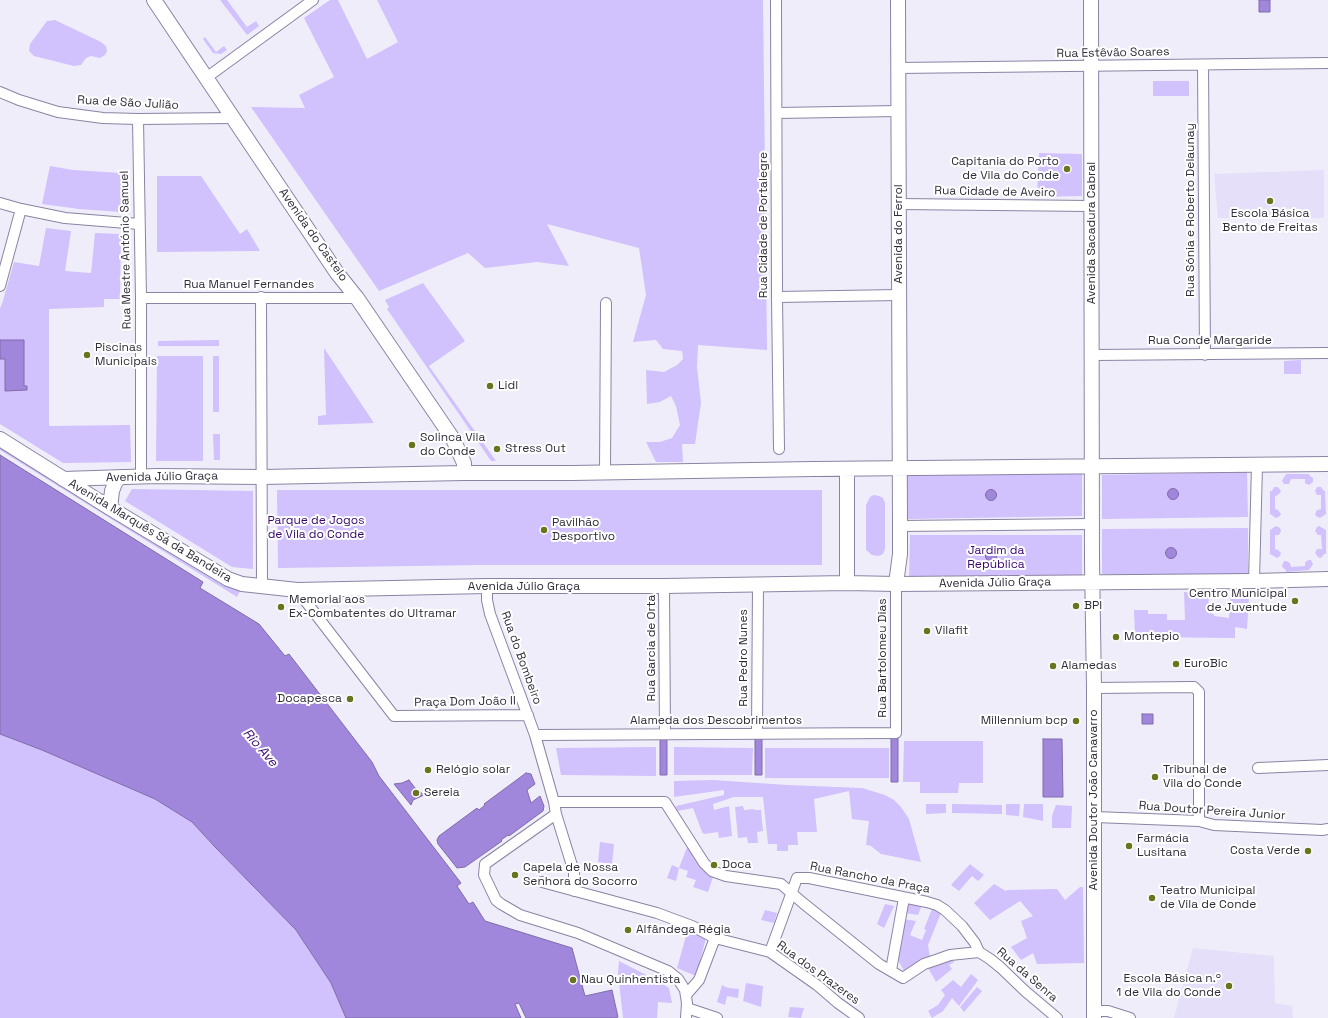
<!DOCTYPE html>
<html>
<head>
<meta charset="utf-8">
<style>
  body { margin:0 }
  canvas { display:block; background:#f0edfb }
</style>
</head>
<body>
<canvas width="1328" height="1018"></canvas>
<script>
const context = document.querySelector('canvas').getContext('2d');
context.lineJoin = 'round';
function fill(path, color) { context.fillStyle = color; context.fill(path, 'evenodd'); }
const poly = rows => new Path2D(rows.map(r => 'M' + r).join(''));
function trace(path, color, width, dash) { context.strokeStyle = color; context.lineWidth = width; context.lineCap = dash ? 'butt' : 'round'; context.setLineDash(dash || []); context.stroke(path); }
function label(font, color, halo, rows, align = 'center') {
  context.font = font + ' "Space Grotesk",sans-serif'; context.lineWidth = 4; context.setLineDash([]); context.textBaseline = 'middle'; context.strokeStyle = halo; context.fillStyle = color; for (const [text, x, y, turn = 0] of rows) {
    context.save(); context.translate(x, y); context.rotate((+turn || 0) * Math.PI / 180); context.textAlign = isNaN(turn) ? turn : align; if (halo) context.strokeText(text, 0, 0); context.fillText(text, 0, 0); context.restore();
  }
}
fill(poly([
  [1324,170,1324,218,1218,218,1214,174],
  [1193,948,1274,956,1275,1003,1292,1006,1293,1018,1174,1018]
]), '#e5dff9');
fill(poly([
  [220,0,227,0,247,27,256,21,259,26,247,35],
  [330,0,338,0,367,59,398,42,377,0,763,0,767,350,698,345,697,367,701,403,695,444,682,444,683,462,656,462,646,442,660,442,672,438,680,425,676,406,671,396,660,402,647,404,646,370,664,372,677,365,683,359,682,351,663,349,656,340,633,342,646,295,639,248,547,224,569,266,537,262,485,268,468,253,379,291,251,107,305,108,299,95,334,77,304,18],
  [55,20,101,42,106,46,107,51,105,55,100,58,91,56,86,58,81,65,74,66,34,56,29,51,30,44,47,21],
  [205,37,216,52,224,46,227,50,221,54,213,53,203,39],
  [1153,81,1189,81,1189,96,1153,96],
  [1039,153,1082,154,1082,196,1037,197],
  [50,166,73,170,121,173,121,212,79,209,42,204],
  [157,176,201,176,240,234,247,229,260,251,157,252],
  [46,228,71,231,65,271,91,273,95,233,121,234,120,299,104,299,104,307,49,309,49,426,130,425,131,462,63,463,0,424,0,308,2,304,14,262,39,266],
  [423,283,465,341,429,366,496,461,491,461,387,309,389,307,385,300],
  [219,340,219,346,158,346,158,341],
  [324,348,374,423,318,425,318,416,326,415],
  [157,356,203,356,203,461,156,461],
  [213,356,219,356,219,412,213,412],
  [1301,360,1301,374,1284,374,1284,361],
  [213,434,220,434,220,460,214,460],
  [0,446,221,584,240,591,237,597,0,450],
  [1247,472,1248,517,1102,519,1102,475],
  [1082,473,1082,516,908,519,907,476],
  [1286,474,1309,474,1310,476,1313,478,1313,482,1309,485,1305,483,1305,479,1291,479,1289,484,1284,484,1282,481],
  [1274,487,1278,487,1281,491,1278,495,1275,496,1275,509,1278,510,1281,514,1280,516,1276,518,1270,514,1270,491,1272,491],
  [1317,487,1321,487,1324,491,1325,491,1326,514,1320,518,1316,516,1315,514,1317,510,1321,509,1321,495,1317,495,1315,491],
  [132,489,253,491,253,569,232,567,125,501],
  [277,490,822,490,822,565,482,565,278,568],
  [874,495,879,496,883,498,885,503,885,549,883,554,878,556,872,555,866,550,866,505,870,497],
  [1276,526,1280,528,1281,531,1279,535,1275,535,1275,549,1278,550,1281,553,1280,556,1277,558,1270,554,1270,530],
  [1319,526,1326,530,1326,554,1324,554,1322,557,1320,558,1318,557,1315,553,1317,549,1322,549,1321,535,1318,535,1315,531,1317,527],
  [1248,528,1248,576,1102,574,1102,529],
  [910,535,1082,535,1082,580,909,580],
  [1309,560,1311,560,1313,564,1309,570,1286,572,1286,570,1283,568,1282,566,1284,561,1286,561,1290,563,1291,567,1305,566,1305,562],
  [1253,590,1253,596,1249,598,1247,629,1235,627,1235,638,1135,637,1134,610,1148,610,1148,614,1167,614,1167,620,1185,620,1184,592,1209,593,1208,613,1214,614,1214,616,1229,618,1231,591],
  [0,734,42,750,155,799,192,822,215,847,296,930,331,983,346,1018,0,1018],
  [904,741,983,741,983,783,959,783,958,793,920,793,920,782,903,782],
  [656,747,656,776,561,775,556,748],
  [674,747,753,748,752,775,674,775],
  [765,748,889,748,889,778,765,778],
  [713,780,787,785,862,788,885,795,894,800,901,807,909,819,921,862,881,854,871,846,866,845,869,821,852,819,849,791,814,799,817,832,797,832,798,845,788,845,788,851,777,851,777,844,768,844,763,797,734,797,713,804,714,810,729,806,732,836,719,838,718,832,704,834,702,832,693,808,677,811,676,806,724,795,724,790,674,797,674,781],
  [926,804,946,804,946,813,926,814],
  [952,804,1002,805,1002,814,952,813],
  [1006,804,1020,804,1019,816,1006,815],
  [1024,804,1043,804,1043,821,1023,817],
  [1056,805,1072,806,1071,828,1052,828,1052,816],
  [743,806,744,810,754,809,755,810,761,810,763,831,757,832,758,843,748,843,747,837,738,838,735,807],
  [600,842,614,844,612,864,598,862],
  [688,845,702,867,710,876,713,877,708,892,693,887,696,880,686,877,688,871,679,868,676,881,667,878,672,865,679,868],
  [970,864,984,875,978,881,972,876,959,891,951,885],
  [994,884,1006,891,1007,890,1057,889,1065,900,1080,887,1083,887,1084,963,1037,964,1033,953,1021,960,1011,947,1027,938,1021,921,1033,916,1020,901,990,920,974,903],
  [907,902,922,905,918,915,905,913],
  [885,904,894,906,884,928,877,924],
  [932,909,941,913,928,945,930,958,904,971,897,958,904,919,916,921,910,935,922,940,926,930,924,929],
  [765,910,777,913,774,923,761,920],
  [688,929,706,938,696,976,677,968],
  [951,958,954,962,949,965,952,969,936,982,927,966],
  [619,961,660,982,669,988,672,1003,658,1002,657,1018,623,1018,618,973],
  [971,974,978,980,959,1006,952,998,943,1011,932,1018,928,1011,938,1005,945,995,941,990,953,980,961,987],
  [746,983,763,986,761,1007,743,1001],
  [722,985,728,988,739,989,738,998,727,996,725,1005,717,1002],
  [977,987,982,991,964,1012,960,1007],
  [790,1007,804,1008,801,1018,788,1017]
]), '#d1c1fd');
const water = poly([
  [1259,0,1270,0,1270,12,1259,12,1259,0],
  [0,340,24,340,24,386,27,386,27,390,5,391,5,359,0,359,0,340],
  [0,455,203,582,200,588,259,624,285,656,289,654,372,762,379,776,461,883,457,886,469,904,473,902,485,921,572,948,585,996,612,990,618,1017,615,1018,526,1018,519,1003,515,1004,521,1018,346,1018,331,983,296,930,215,847,192,822,155,799,42,750,0,734,0,455],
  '1167.5 494a5.5 5.5 0 1 1 11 0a5.5 5.5 0 1 1-11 0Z',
  '985.5 495a5.5 5.5 0 1 1 11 0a5.5 5.5 0 1 1-11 0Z',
  '1165.5 553a5.5 5.5 0 1 1 11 0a5.5 5.5 0 1 1-11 0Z',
  '985.5 556a5.5 5.5 0 1 1 11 0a5.5 5.5 0 1 1-11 0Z',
  [1142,714,1153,714,1153,724,1142,724,1142,714],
  [755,737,762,737,762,775,755,775,755,737],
  [660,738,667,738,667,775,660,775,660,738],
  [891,738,898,738,898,782,891,782,891,738],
  [1043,739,1062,739,1063,797,1043,797,1043,739],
  [526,773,531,774,535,784,527,790,531,803,540,796,544,806,543,811,509,836,508,835,501,840,502,841,465,867,457,868,438,844,437,840,439,836,477,808,479,810,485,805,484,804,526,773],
  [409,780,415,788,424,795,413,800,411,805,394,784,402,783,409,780]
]);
fill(water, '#a087db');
trace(water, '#7f6cab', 1);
const street = poly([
  [776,0,777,297,779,449],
  [1203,65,1205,355],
  [898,68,1328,63],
  [206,78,313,0],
  [0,92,19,100,58,112,103,118,138,119,233,118],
  [777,113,898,111],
  [138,119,141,298,141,476],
  [0,203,21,209,65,218,139,224],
  [898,204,1091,206],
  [0,286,21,209],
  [261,297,262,586],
  [777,297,899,295],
  [141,298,357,298],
  [1093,355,1328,353],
  [605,472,606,303],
  [900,526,1093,524],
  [1254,581,1257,465],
  [487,586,487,600,490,614,535,735,554,802,556,814,574,872,574,891],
  [664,586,665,734],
  [297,590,394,716,528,715],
  [1094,688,1194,687,1199,692,1199,821],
  [757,733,758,584],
  [535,735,896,733,896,584],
  [1258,768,1328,765],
  [554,802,665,802,704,863,712,871,726,876,781,884,803,903,879,964,903,978,924,964,936,960,950,955,979,952],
  [556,814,485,864,484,875,496,900,501,904,520,915,578,933,668,971,678,979,685,990,687,1003,686,1018],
  [1095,817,1199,821,1214,825,1322,830,1328,829],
  [542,882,657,913,692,926,715,938,770,952,817,985,838,1003,859,1018],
  [770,952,797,878,809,878,927,902,937,905,945,910,962,926,975,943,979,952],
  [979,952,990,959,1000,967,1025,991,1057,1018],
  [891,970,904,898],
  [686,995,699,980,715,938],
  [687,1008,717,1018],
  [1094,1011,1108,1011,1130,1018]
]);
const secondary = poly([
  [154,0,337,273,357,298,453,439,464,463,464,473],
  [1091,0,1092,562,1094,688,1094,1018],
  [0,439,110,508,228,579,242,584,297,590,487,586,664,586,847,583,896,584,1254,581,1328,579],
  [63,479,157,476,262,477,464,473,572,473,814,469,1328,464],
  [110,508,112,491,115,483,120,477],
  [847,583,847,469],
  [896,584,900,554,900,526,898,0]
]);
trace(street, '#8b83a3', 12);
trace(secondary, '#8b83a3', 16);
trace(street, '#fff', 10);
trace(secondary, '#fff', 14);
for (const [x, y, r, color] of [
  [1067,169,4,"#69741e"],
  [1270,201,4,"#69741e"],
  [87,355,4,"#69741e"],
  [490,386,4,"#69741e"],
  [412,445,4,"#69741e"],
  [497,449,4,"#69741e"],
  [544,530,4,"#69741e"],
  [1295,601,4,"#69741e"],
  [1076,606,4,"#69741e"],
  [281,607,4,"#69741e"],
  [927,631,4,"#69741e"],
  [1116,637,4,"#69741e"],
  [1176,664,4,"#69741e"],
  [1053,666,4,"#69741e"],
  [350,699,4,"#69741e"],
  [1076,721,4,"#69741e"],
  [428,770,4,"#69741e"],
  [1155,777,4,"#69741e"],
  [416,793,4,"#69741e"],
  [1129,846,4,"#69741e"],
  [1308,851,4,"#69741e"],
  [714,865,4,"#69741e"],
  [515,875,4,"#69741e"],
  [1152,898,4,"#69741e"],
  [628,930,4,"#69741e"],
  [573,980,4,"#69741e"],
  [1229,986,4,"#69741e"]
]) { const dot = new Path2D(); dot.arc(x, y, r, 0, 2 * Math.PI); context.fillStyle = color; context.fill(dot); trace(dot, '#fff', 1.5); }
label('12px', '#312d3b', '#fff', [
  ["Rua Estêvão Soares",1113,53,-1],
  ["Rua de São Julião",128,103,3],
  ["Rua Cidade de Aveiro",995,192,1],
  ["Rua Sónia e Roberto Delaunay",1191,210,-90],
  ["Rua Cidade de Portalegre",764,225,-90],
  ["Avenida Sacadura Cabral",1092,233,-90],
  ["Avenida do Ferrol",899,234,-90],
  ["Avenida do Castelo",313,235,55],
  ["Rua Mestre António Samuel",126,250,-91],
  ["Rua Manuel Fernandes",249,285],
  ["Rua Conde Margaride",1210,341],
  ["Avenida Júlio Graça",162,477,-1],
  ["Avenida Marquês Sá da Bandeira",150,531,31],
  ["Avenida Júlio Graça",995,583,-1],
  ["Avenida Júlio Graça",524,587],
  ["Rua Garcia de Orta",652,648,-90],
  ["Rua do Bombeiro",521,658,70],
  ["Rua Pedro Nunes",744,658,-90],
  ["Rua Bartolomeu Dias",883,658,-90],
  ["Praça Dom João II",465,702,-1],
  ["Alameda dos Descobrimentos",716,721],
  ["Avenida Doutor João Canavarro",1094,800,-90],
  ["Rua Doutor Pereira Junior",1212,811,4],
  ["Rua Rancho da Praça",870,878,11],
  ["Rua dos Prazeres",818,973,36],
  ["Rua da Senra",1027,975,41]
]);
label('12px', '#312d3b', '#fff', [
  ["Capitania do Porto",1059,162,"right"],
  ["de Vila do Conde",1059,176,"right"],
  ["Escola Básica",1270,214,"center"],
  ["Bento de Freitas",1270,228,"center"],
  ["Piscinas",95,348],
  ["Municipais",95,362],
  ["Lidl",498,386],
  ["Solinca Vila",420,438],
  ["do Conde",420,452],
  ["Stress Out",505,449],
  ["Pavilhão",552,523],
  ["Desportivo",552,537],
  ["Centro Municipal",1287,594,"right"],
  ["de Juventude",1287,608,"right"],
  ["Memorial aos",289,600],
  ["Ex-Combatentes do Ultramar",289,614],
  ["BPI",1084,606],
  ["Vilafit",935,631],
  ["Montepio",1124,637],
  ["EuroBic",1184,664],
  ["Alamedas",1061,666],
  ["Docapesca",342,699,"right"],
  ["Millennium bcp",1068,721,"right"],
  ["Relógio solar",436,770],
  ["Tribunal de",1163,770],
  ["Vila do Conde",1163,784],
  ["Sereia",424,793],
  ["Farmácia",1137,839],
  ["Lusitana",1137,853],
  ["Costa Verde",1300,851,"right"],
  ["Doca",722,865],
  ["Capela de Nossa",523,868],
  ["Senhora do Socorro",523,882],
  ["Teatro Municipal",1160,891],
  ["de Vila de Conde",1160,905],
  ["Alfândega Régia",636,930],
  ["Escola Básica n.º",1221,979,"right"],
  ["1 de Vila do Conde",1221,993,"right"],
  ["Nau Quinhentista",581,980]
], 'left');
label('12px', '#38066e', '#fff', [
  ["Parque de Jogos",316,521],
  ["de Vila do Conde",316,535],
  ["Jardim da",996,551],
  ["República",996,565]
]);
label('italic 13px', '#3a0a70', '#fff', [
  ["Rio Ave",260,748,49]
]);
</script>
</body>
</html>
